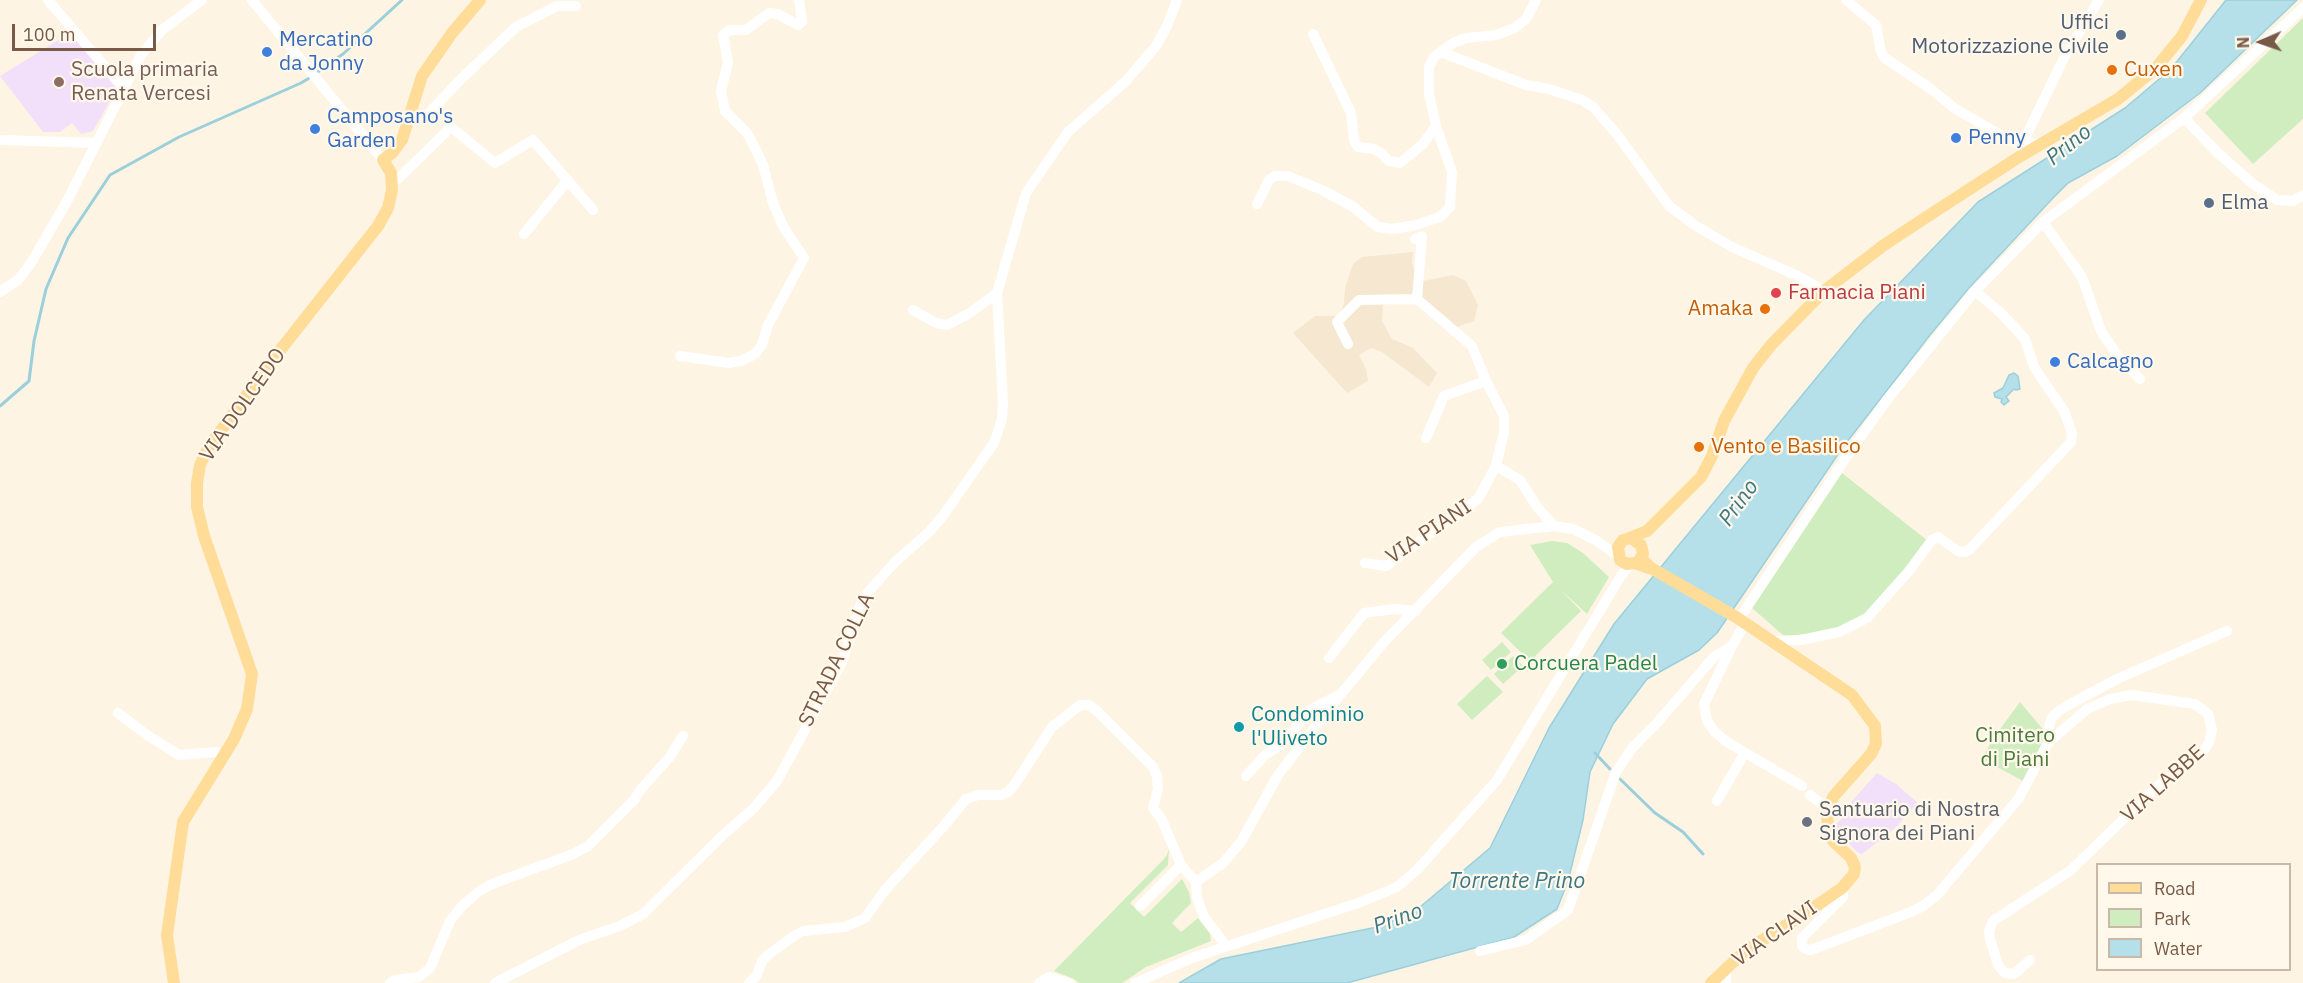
<!DOCTYPE html>
<html>
<head>
<meta charset="utf-8">
<style>
  body { margin:0 }
  #map { position:relative; width:2303px; height:983px; overflow:hidden; background:#fef4e3; font-family:"IBM Plex Sans",sans-serif }
  canvas { display:block }
  .legend { position:absolute; left:2096px; top:863px; width:195px; height:108px; box-sizing:border-box; background:#fff8eb; border:2px solid #c9b9a9; margin:0; padding:8px 10px; list-style:none; font-size:18px; color:#785a47 }
  .legend li { display:flex; align-items:center; gap:12px; height:30px }
  .legend b { width:30px; border:2px solid #c9b9a9 }
  .north { position:absolute; left:2231px; top:12px; width:60px; height:60px; -webkit-text-stroke:4px #fff8eb; paint-order:stroke; rotate:268deg; font-size:16px; font-weight:700; line-height:24px; text-align:center; color:#785a47 }
  .north::after { content:''; display:block; margin:auto; width:21px; height:27px; background:#785a47; clip-path:polygon(50% 0,100% 100%,50% 72%,0 100%) }
  .scale { position:absolute; left:12px; top:24px; width:144px; height:27px; box-sizing:border-box; border:3px solid #785a47; border-top:0; padding-left:8px; font-size:18px; line-height:21px; white-space:nowrap; color:#785a47; -webkit-text-stroke:4px #fff8eb; paint-order:stroke }
</style>
</head>
<body>
<div id="map">
<canvas width="2303" height="983"></canvas>
<ul class="legend">
<li><b style="height:8px;background:#fd9"></b>Road</li>
<li><b style="height:16px;background:#d0edc0"></b>Park</li>
<li><b style="height:16px;background:#b6e0e9"></b>Water</li>
</ul>
<div class="north">N</div>
<div class="scale">100 m</div>
</div>
<script>
const context = document.querySelector('canvas').getContext('2d');
context.lineJoin = 'round';
function fill(path, color) { context.fillStyle = color; context.fill(path, 'evenodd'); }
const poly = rows => new Path2D(rows.map(r => 'M' + r).join(''));
function trace(path, color, width, dash) { context.strokeStyle = color; context.lineWidth = width; context.lineCap = dash ? 'butt' : 'round'; context.setLineDash(dash || []); context.stroke(path); }
function label(font, color, halo, rows, align = 'center') {
  context.font = font + ' "IBM Plex Sans",sans-serif'; context.lineWidth = 4.5; context.setLineDash([]); context.textBaseline = 'middle'; context.strokeStyle = halo; context.fillStyle = color; for (const [text, x, y, turn = 0] of rows) {
    context.save(); context.translate(x, y); context.rotate((+turn || 0) * Math.PI / 180); context.textAlign = isNaN(turn) ? turn : align; if (halo) context.strokeText(text, 0, 0); context.fillText(text, 0, 0); context.restore();
  }
}
fill(poly([
  [1413,252,1412,262,1418,282,1453,275,1466,281,1478,305,1474,321,1454,328,1423,301,1383,305,1382,321,1392,339,1413,348,1437,373,1429,387,1382,352,1371,348,1359,355,1366,369,1368,381,1347,393,1293,333,1315,316,1339,316,1344,304,1345,288,1353,264,1362,257]
]), '#f6e7d1');
fill(poly([
  [71,32,118,87,93,131,81,134,72,123,60,132,43,132,0,76],
  [1877,773,1896,784,1918,803,1894,829,1862,854,1857,852,1833,827,1854,806,1851,802]
]), '#f2e0fa');
fill(poly([
  [2303,18,2303,119,2253,164,2205,113],
  [1842,473,1928,541,1865,616,1851,625,1819,633,1784,636,1752,608],
  [1552,541,1567,543,1583,553,1609,577,1587,614,1561,590,1581,611,1530,661,1501,633,1553,582,1530,545],
  [1502,642,1511,652,1491,670,1482,660],
  [1513,656,1523,666,1503,684,1494,674],
  [1487,676,1503,692,1472,720,1457,704],
  [2020,702,2046,733,2025,782,1982,759,1992,740],
  [1169,848,1168,865,1130,903,1144,917,1182,879,1189,892,1191,903,1172,923,1181,932,1198,918,1210,934,1211,941,1146,967,1122,983,1079,983,1074,979,1054,971,1163,860,1167,855]
]), '#d0edc0');
const water = poly([
  [2226,0,2297,0,2200,93,2117,156,2068,183,2054,197,1968,289,1930,335,1843,447,1717,633,1699,650,1647,679,1613,724,1590,772,1583,820,1568,881,1557,909,1514,937,1347,983,1179,983,1221,959,1382,926,1420,907,1490,848,1549,728,1614,624,1864,320,1978,202,2125,108,2171,69,2226,0],
  [2014,373,2018,376,2020,389,2016,390,2014,389,2006,397,2009,401,2004,405,2001,402,2002,399,1995,397,1994,393,2003,388,2009,375,2014,373]
]);
fill(water, '#b6e0e9');
trace(water, '#9bcfdc', 1.5);
trace(poly([
  [316,73,343,54,402,0],
  [0,406,29,381,34,341,46,289,68,238,110,175,179,137,301,83,311,77],
  [1595,753,1610,769],
  [1620,779,1655,813,1683,832,1703,854]
]), '#9bcfdc', 3);
trace(poly([
  [48,0,124,89],
  [252,0,383,160],
  [1846,0,1876,25,1881,52,1885,58,1931,89,1954,108,2009,140,2017,143,2041,144],
  [1313,34,1351,113,1354,140,1358,147,1374,149,1381,153,1389,161,1400,163,1423,144,1436,126],
  [1441,52,1526,85,1549,89,1582,100,1593,107,1616,133,1669,206,1696,226,1732,247,1798,276,1824,291],
  [410,118,418,118,428,114,461,79,516,27,557,6,576,6],
  [2184,118,2218,153,2253,184,2277,200,2293,201,2303,195],
  [0,140,97,143],
  [2022,149,2026,136,2066,54,2099,0],
  [391,181,399,178,451,127,495,163,533,140,593,210],
  [1257,204,1269,180,1275,176,1288,176,1322,190,1352,206,1378,227,1392,229,1416,225,1440,217,1450,207,1452,172,1436,126,1429,94,1429,67,1434,57,1453,43,1466,38,1496,35,1515,28,1526,19,1536,0],
  [2043,222,2082,277,2101,331,2118,356,2140,379],
  [524,234,568,180],
  [0,292,18,280,31,263,66,203,141,55,162,30,202,0],
  [913,310,936,323,947,325,970,313,997,293],
  [1348,344,1337,322,1359,300,1417,299],
  [680,356,729,363,741,361,755,354,762,345,768,325,804,258,783,226,773,203,763,165,754,146,747,133,725,111,721,91,728,62,723,35,729,30,746,30,769,13,778,14,798,25,802,22,799,0],
  [1426,438,1444,396,1486,381],
  [1496,466,1520,480,1537,507,1554,526],
  [1365,563,1386,566,1478,499,1496,466,1504,432,1504,416,1486,381,1472,346,1417,299,1422,236,1415,239],
  [1739,619,1845,459,1886,401,1975,291,2043,222,2184,118,2303,8],
  [1772,641,1801,640,1839,632,1867,618,1909,571,1932,540,1938,537,1958,551,1964,552,1969,550,2071,442,2072,433,2064,411,2034,367,2025,339,2001,313,1975,291],
  [1732,646,1704,704,1707,721,1715,732,1727,742,1802,786],
  [1329,658,1364,613,1394,609,1416,611],
  [118,713,147,735,179,755,217,752,224,756],
  [2048,743,2048,731,2051,719,2055,714,2063,708,2117,679,2227,631],
  [1246,776,1265,755,1282,744,1310,710,1337,696],
  [1810,795,1819,802,1829,806],
  [1717,801,1744,754],
  [1842,888,1843,897,1802,938,1802,946,1806,949,1811,950,1911,912,1923,906,1937,895,2019,798,2048,743,2087,709,2110,699,2132,695,2195,704,2208,714,2212,730,2209,743,2201,754,2181,769,2165,779,2071,870,1993,921,1989,931,1990,939,1998,965,2005,973,2014,974,2030,960],
  [1140,906,1181,865],
  [1223,946,1222,940,1204,917,1197,898,1196,882,1223,863,1241,842,1278,775,1340,695,1385,641,1476,547,1500,532,1554,526,1573,529,1597,541,1618,556],
  [1480,951,1526,940,1568,910,1616,772,1633,747,1656,724,1714,657,1732,646,1745,623],
  [1726,968,1726,983],
  [390,983,395,980,419,977,430,968,450,921,462,906,478,892,492,884,573,854,588,846,634,800,641,789,669,758,683,736],
  [495,983,579,940,620,926,643,914,722,836,754,808,777,781,843,660,861,603,869,591,896,561,928,533,942,517,994,443,1002,419,1003,403,997,293,1026,193,1068,132,1126,81,1156,46,1167,26,1177,0],
  [749,983,757,975,762,961,768,955,794,936,803,931,845,927,865,918,885,890,943,827,966,799,978,795,1001,795,1008,792,1015,784,1052,727,1080,705,1089,705,1097,711,1153,767,1157,776,1158,789,1153,808,1162,820,1181,865,1196,882],
  [1039,983,1049,977,1069,983],
  [1135,983,1192,958,1361,902,1397,887,1417,870,1497,780,1621,576,1631,564]
]), '#fff', 10);
trace(poly([
  [1627,539,1647,531,1701,477,1712,456,1724,421,1753,368,1771,345,1824,291,1884,245,1925,218,2019,157,2118,99,2156,68,2182,36,2201,0],
  [1641,558,1651,568,1736,617,1852,695,1875,726,1876,744,1871,754,1833,797,1827,816,1829,834,1833,841,1851,858,1855,867,1854,874,1842,888,1813,908,1744,952,1711,983],
  [1638,562,1643,554,1641,545,1631,538,1623,540,1618,547,1620,560,1627,564,1635,563,1649,568],
  [174,983,167,935,183,822,234,739,247,709,252,674,204,536,197,507,197,483,200,465,208,448,274,358,378,226,388,208,392,190,391,173,383,160,393,152,402,140,422,76,452,33,480,0]
]), '#fd9', 12);
for (const [x, y, r, color] of [
  [2121,35,6,"#5c6f8a"],
  [267,52,6,"#3f7fe0"],
  [2112,70,6,"#e8710a"],
  [59,82,6,"#8d6e63"],
  [315,129,6,"#3f7fe0"],
  [1956,138,6,"#3f7fe0"],
  [2209,203,6,"#5c6f8a"],
  [1776,293,6,"#e0444e"],
  [1765,309,6,"#e8710a"],
  [2055,362,6,"#3f7fe0"],
  [1699,447,6,"#e8710a"],
  [1502,664,6,"#2e9e5b"],
  [1239,727,6,"#0f9aa8"],
  [1807,822,6,"#6b7280"]
]) { const dot = new Path2D(); dot.arc(x, y, r, 0, 2 * Math.PI); context.fillStyle = color; context.fill(dot); trace(dot, '#fff8eb', 2); }
label('21px', '#4e5e75', '#fff8eb', [
  ["Uffici",2109,23],
  ["Motorizzazione Civile",2109,47],
  ["Elma",2221,203,"left"]
], 'right');
label('21px', '#366cbe', '#fff8eb', [
  ["Mercatino",279,40],
  ["da Jonny",279,64],
  ["Camposano's",327,117],
  ["Garden",327,141],
  ["Penny",1968,138],
  ["Calcagno",2067,362]
], 'left');
label('21px', '#785e54', '#fff8eb', [
  ["Scuola primaria",71,70],
  ["Renata Vercesi",71,94]
], 'left');
label('21px', '#c56008', '#fff8eb', [
  ["Cuxen",2124,70],
  ["Amaka",1753,309,"right"],
  ["Vento e Basilico",1711,447]
], 'left');
label('21px', '#be3a42', '#fff8eb', [
  ["Farmacia Piani",1788,293]
], 'left');
label('21px', '#785a47', '#fff8eb', [
  ["VIA DOLCEDO",243,405,-55],
  ["VIA PIANI",1429,532,-34],
  ["STRADA COLLA",837,660,-64],
  ["VIA LABBE",2163,784,-42],
  ["VIA CLAVI",1775,934,-35]
]);
label('21px', '#27864d', '#fff8eb', [
  ["Corcuera Padel",1514,664]
], 'left');
label('21px', '#0d838f', '#fff8eb', [
  ["Condominio",1251,715],
  ["l'Uliveto",1251,739]
], 'left');
label('21px', '#4b793c', '#fff8eb', [
  ["Cimitero",2015,736],
  ["di Piani",2015,760]
]);
label('21px', '#5b616d', '#fff8eb', [
  ["Santuario di Nostra",1819,810],
  ["Signora dei Piani",1819,834]
], 'left');
label('italic 22px', '#3b7786', '#fff8eb', [
  ["Prino",2069,145,-39],
  ["Prino",1739,503,-54],
  ["Torrente Prino",1517,882],
  ["Prino",1398,919,-20]
]);
</script>
</body>
</html>
